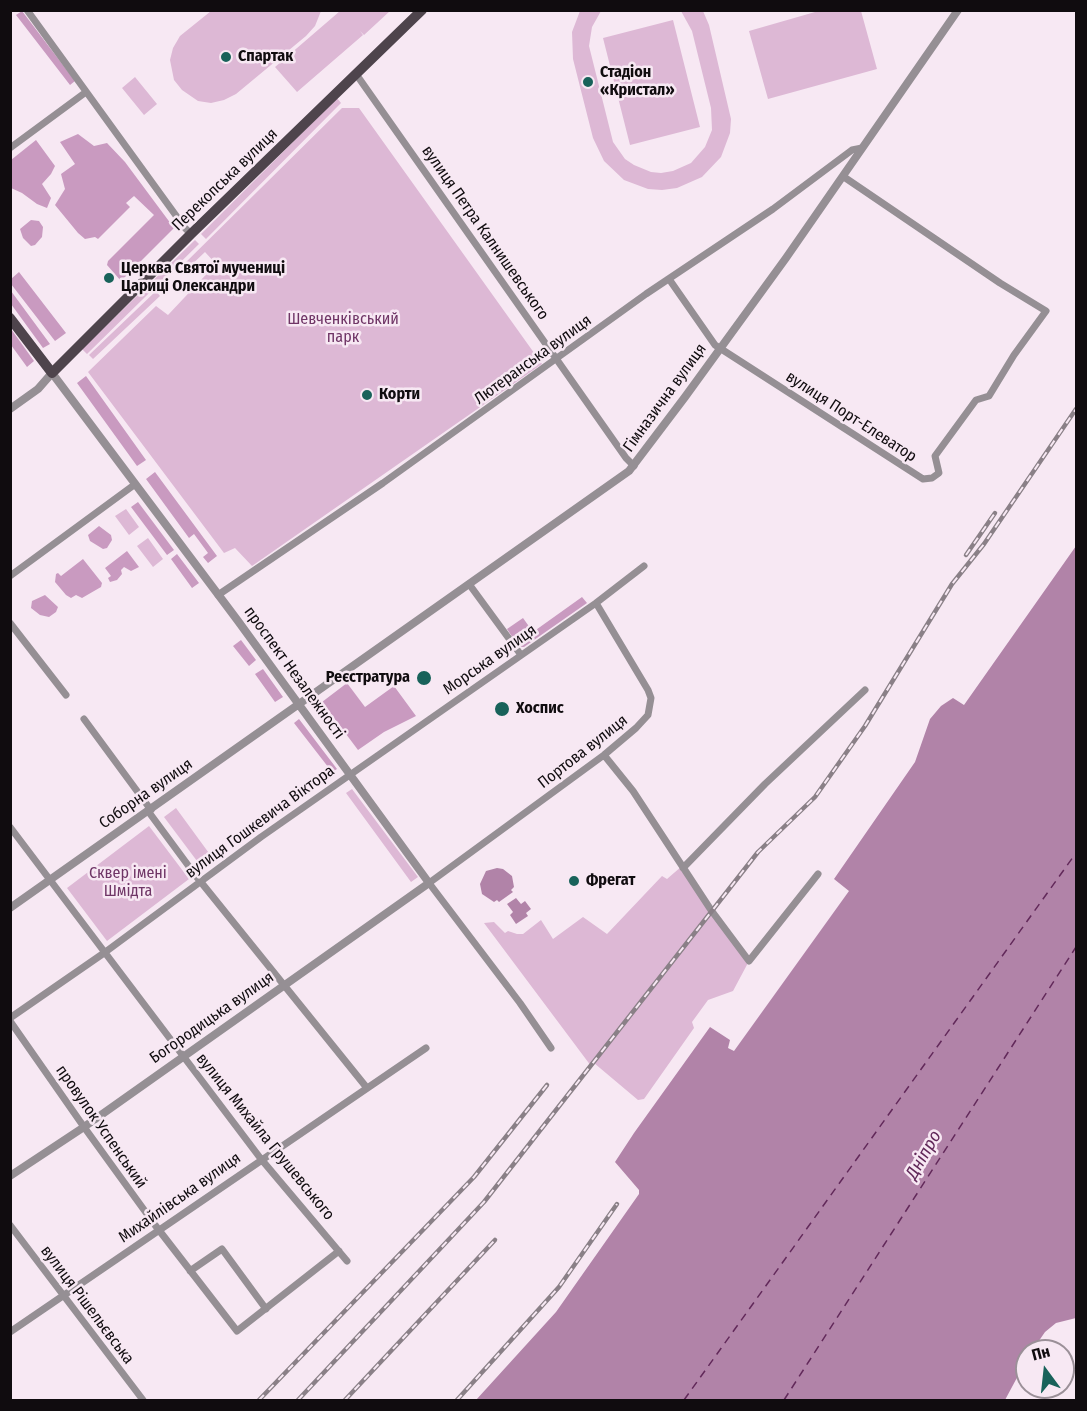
<!DOCTYPE html>
<html>
<head>
<meta charset="utf-8">
<style>
  body { margin:0 }
  #map { position:relative; width:1087px; height:1411px; overflow:hidden; background:#f7e8f3; font-family:"Fira Sans Condensed",sans-serif }
  canvas { display:block }
  .frame { position:absolute; inset:0; border:12px solid #100c0f; pointer-events:none }
  .north { position:absolute; left:1015px; top:1339px; width:60px; height:60px; box-sizing:border-box; background:#f7e8f3; border:2px solid #9b9098; border-radius:50%; rotate:345deg; font-size:16px; font-weight:700; line-height:24px; text-align:center; color:#100c0f }
  .north::after { content:''; display:block; margin:auto; width:21px; height:27px; background:#18625a; clip-path:polygon(50% 0,100% 100%,50% 72%,0 100%) }
</style>
</head>
<body>
<div id="map">
<canvas width="1087" height="1411"></canvas>
<div class="frame"></div>
<div class="north">Пн</div>
</div>
<script>
const context = document.querySelector('canvas').getContext('2d');
context.lineJoin = 'round';
function fill(path, color) { context.fillStyle = color; context.fill(path, 'evenodd'); }
const poly = rows => new Path2D(rows.map(r => 'M' + r).join(''));
function trace(path, color, width, dash) { context.strokeStyle = color; context.lineWidth = width; context.lineCap = dash ? 'butt' : 'round'; context.setLineDash(dash || []); context.stroke(path); }
function label(font, color, halo, rows, align = 'center') {
  context.font = font + ' "Fira Sans Condensed",sans-serif'; context.lineWidth = 5; context.setLineDash([]); context.textBaseline = 'middle'; context.strokeStyle = halo; context.fillStyle = color; for (const [text, x, y, turn = 0] of rows) {
    context.save(); context.translate(x, y); context.rotate((+turn || 0) * Math.PI / 180); context.textAlign = isNaN(turn) ? turn : align; if (halo) context.strokeText(text, 0, 0); context.fillText(text, 0, 0); context.restore();
  }
}
fill(poly([
  [822,10,861,11,877,69,768,99,749,31],
  [211,11,210,11,321,11,315,26,306,36,236,94,224,100,211,103,198,101,182,90,174,80,170,60,173,48,180,36],
  [340,11,390,11,364,35,360,31,363,35,297,92,275,67],
  [580,11,601,11,592,27,589,46,613,142,625,159,634,165,651,172,661,173,673,171,691,163,705,147,712,130,711,108,692,31,681,11,703,11,709,25,731,119,730,133,721,157,702,177,677,188,662,190,648,189,624,180,604,161,593,138,573,59,572,32],
  [673,20,700,127,630,145,603,38],
  [135,77,157,104,144,115,122,88],
  [337,98,341,103,206,239,201,234],
  [342,108,359,108,542,364,252,566,235,548,224,553,88,372,156,306,168,315,216,264,205,252,184,272,180,268],
  [195,240,199,244,87,354,82,349],
  [156,291,160,296,93,359,89,355],
  [126,509,139,527,129,535,115,516],
  [148,538,163,559,153,567,137,546],
  [352,789,418,877,411,882,346,793],
  [176,808,214,860,203,869,164,817],
  [149,826,189,879,107,941,67,888],
  [682,866,749,961,733,991,708,1000,692,1022,694,1028,644,1099,638,1100,594,1063,591,1066,484,923,494,922,505,933,508,931,517,934,523,934,541,920,553,939,583,917,607,934,662,876,667,879]
]), '#ddb8d5');
fill(poly([
  [22,11,75,81,70,85,16,15],
  [78,134,94,146,107,143,125,162,174,228,121,281,107,265,108,261,154,215,134,196,126,203,130,207,98,239,95,237,85,239,78,233,55,205,65,189,61,174,75,164,60,142],
  [36,140,55,166,51,174,42,184,51,198,47,208,37,204,22,193,11,188,11,160],
  [31,220,39,221,43,227,42,237,35,245,31,246,23,238,20,229],
  [19,272,66,333,55,341,11,284,11,279],
  [11,291,50,344,43,348,11,304],
  [11,329,34,361,27,367,11,345],
  [86,376,146,460,137,466,77,383],
  [155,472,217,556,208,563,203,557,208,553,194,534,189,538,146,479],
  [138,502,174,550,167,555,131,507],
  [99,526,111,535,112,540,107,548,103,549,90,541,88,535],
  [127,551,139,567,131,571,124,567,121,570,122,574,117,580,110,582,108,578,111,576,105,568],
  [177,554,199,583,192,588,171,559],
  [83,559,102,583,101,587,82,598,76,595,71,598,66,595,55,582,56,574,58,573,61,576],
  [45,595,58,607,56,612,49,617,40,615,31,608,32,601],
  [582,597,587,603,524,647,519,647,507,629,523,618,533,632],
  [241,640,256,660,249,666,233,646],
  [263,669,283,697,275,702,255,674],
  [347,683,365,707,394,686,416,716,384,732,358,750,322,702],
  [299,719,337,769,332,772,294,723]
]), '#c99ac0');
fill(poly([
  [1076,546,1076,1318,1056,1323,1045,1332,1032,1351,1027,1351,1027,1359,1005,1400,476,1400,556,1312,639,1194,639,1190,615,1162,634,1133,710,1027,730,1040,728,1048,734,1051,849,891,834,879,915,762,930,719,941,706,953,698,964,705],
  [497,868,503,869,512,876,514,887,511,890,513,892,499,902,497,900,494,902,482,894,480,884,486,871],
  [516,898,521,904,525,901,531,909,526,913,528,916,516,924,510,915,513,912,507,904]
]), '#b183a8');
trace(poly([
  [684,1400,1076,853],
  [784,1400,1076,947]
]), '#62295a', 1.5, [8, 6]);
trace(poly([
  [27,10,185,228,191,234],
  [356,74,626,458,634,466],
  [10,148,86,92],
  [669,279,715,345,923,479,932,478,939,473,935,456,976,400,989,396,1014,355,1046,311,1000,283,844,177],
  [10,576,134,485],
  [469,584,521,655],
  [218,595,383,483,646,294,773,209,852,150,862,148],
  [10,623,66,695],
  [84,719,151,810],
  [604,755,633,791,711,910,749,961,818,874],
  [148,811,196,876,367,1088],
  [10,827,261,1159,347,1261],
  [683,868,765,784,865,690],
  [10,1018,104,953,261,837,596,603,644,566],
  [10,1021,84,1127,155,1225,237,1331,339,1251],
  [551,1048,520,1003,429,883,604,755,636,728,648,715,651,698,648,690,596,603],
  [10,1225,143,1400],
  [190,1271,222,1249,266,1309],
  [10,1332,426,1048]
]), '#958f94', 7);
trace(poly([
  [10,409,38,389,52,373,238,621,429,883,84,1127,10,1176],
  [10,908,629,471,685,397,786,258,958,10]
]), '#958f94', 8);
trace(poly([
  [10,318,52,373,191,234,422,10]
]), '#4e444c', 10);
const rail = poly([
  [966,555,995,513],
  [259,1400,474,1177,547,1085],
  [298,1400,484,1202,758,852,815,797,865,726,952,584,984,544,1076,409],
  [345,1400,495,1240],
  [457,1400,559,1287,617,1204]
]);
trace(rail, '#8a8087', 4.5);
trace(rail, '#f7e8f3', 2, [7]);
for (const [x, y, r, color] of [
  [226,57,6,"#18625a"],
  [588,82,6,"#18625a"],
  [109,278,6,"#18625a"],
  [367,395,6,"#18625a"],
  [424,678,8,"#18625a"],
  [502,709,8,"#18625a"],
  [574,881,6,"#18625a"]
]) { const dot = new Path2D(); dot.arc(x, y, r, 0, 2 * Math.PI); context.fillStyle = color; context.fill(dot); trace(dot, '#f7e8f3', 2); }
label('bold 16px', '#100c0f', '#f7e8f3', [
  ["Спартак",238,57],
  ["Стадіон",600,73],
  ["«Кристал»",600,91],
  ["Церква Святої мучениці",121,269],
  ["Цариці Олександри",121,287],
  ["Корти",379,395],
  ["Реєстратура",410,678,"right"],
  ["Хоспис",516,709],
  ["Фрегат",586,881]
], 'left');
label('16px', '#100c0f', '#f7e8f3', [
  ["Перекопська вулиця",225,180,-44],
  ["вулиця Петра Калнишевського",485,233,55],
  ["Лютеранська вулиця",533,360,-36],
  ["Гімназична вулиця",665,398,-54],
  ["вулиця Порт-Елеватор",851,417,33],
  ["Морська вулиця",490,660,-35],
  ["проспект Незалежності",294,673,54],
  ["Портова вулиця",583,752,-38],
  ["Соборна вулиця",146,794,-35],
  ["вулиця Гошкевича Віктора",260,822,-36],
  ["Богородицька вулиця",212,1018,-35],
  ["провулок Успенський",101,1127,55],
  ["вулиця Михайла Грушевського",265,1137,51],
  ["Михайлівська вулиця",180,1198,-35],
  ["вулиця Рішельєвська",87,1305,53]
]);
label('16px', '#6f3566', '#f7e8f3', [
  ["Шевченківський",343,320],
  ["парк",343,338],
  ["Сквер імені",128,874],
  ["Шмідта",128,892]
]);
label('italic 18px', '#62295a', '#f7e8f3', [
  ["Дніпро",924,1155,-60]
]);
</script>
</body>
</html>
